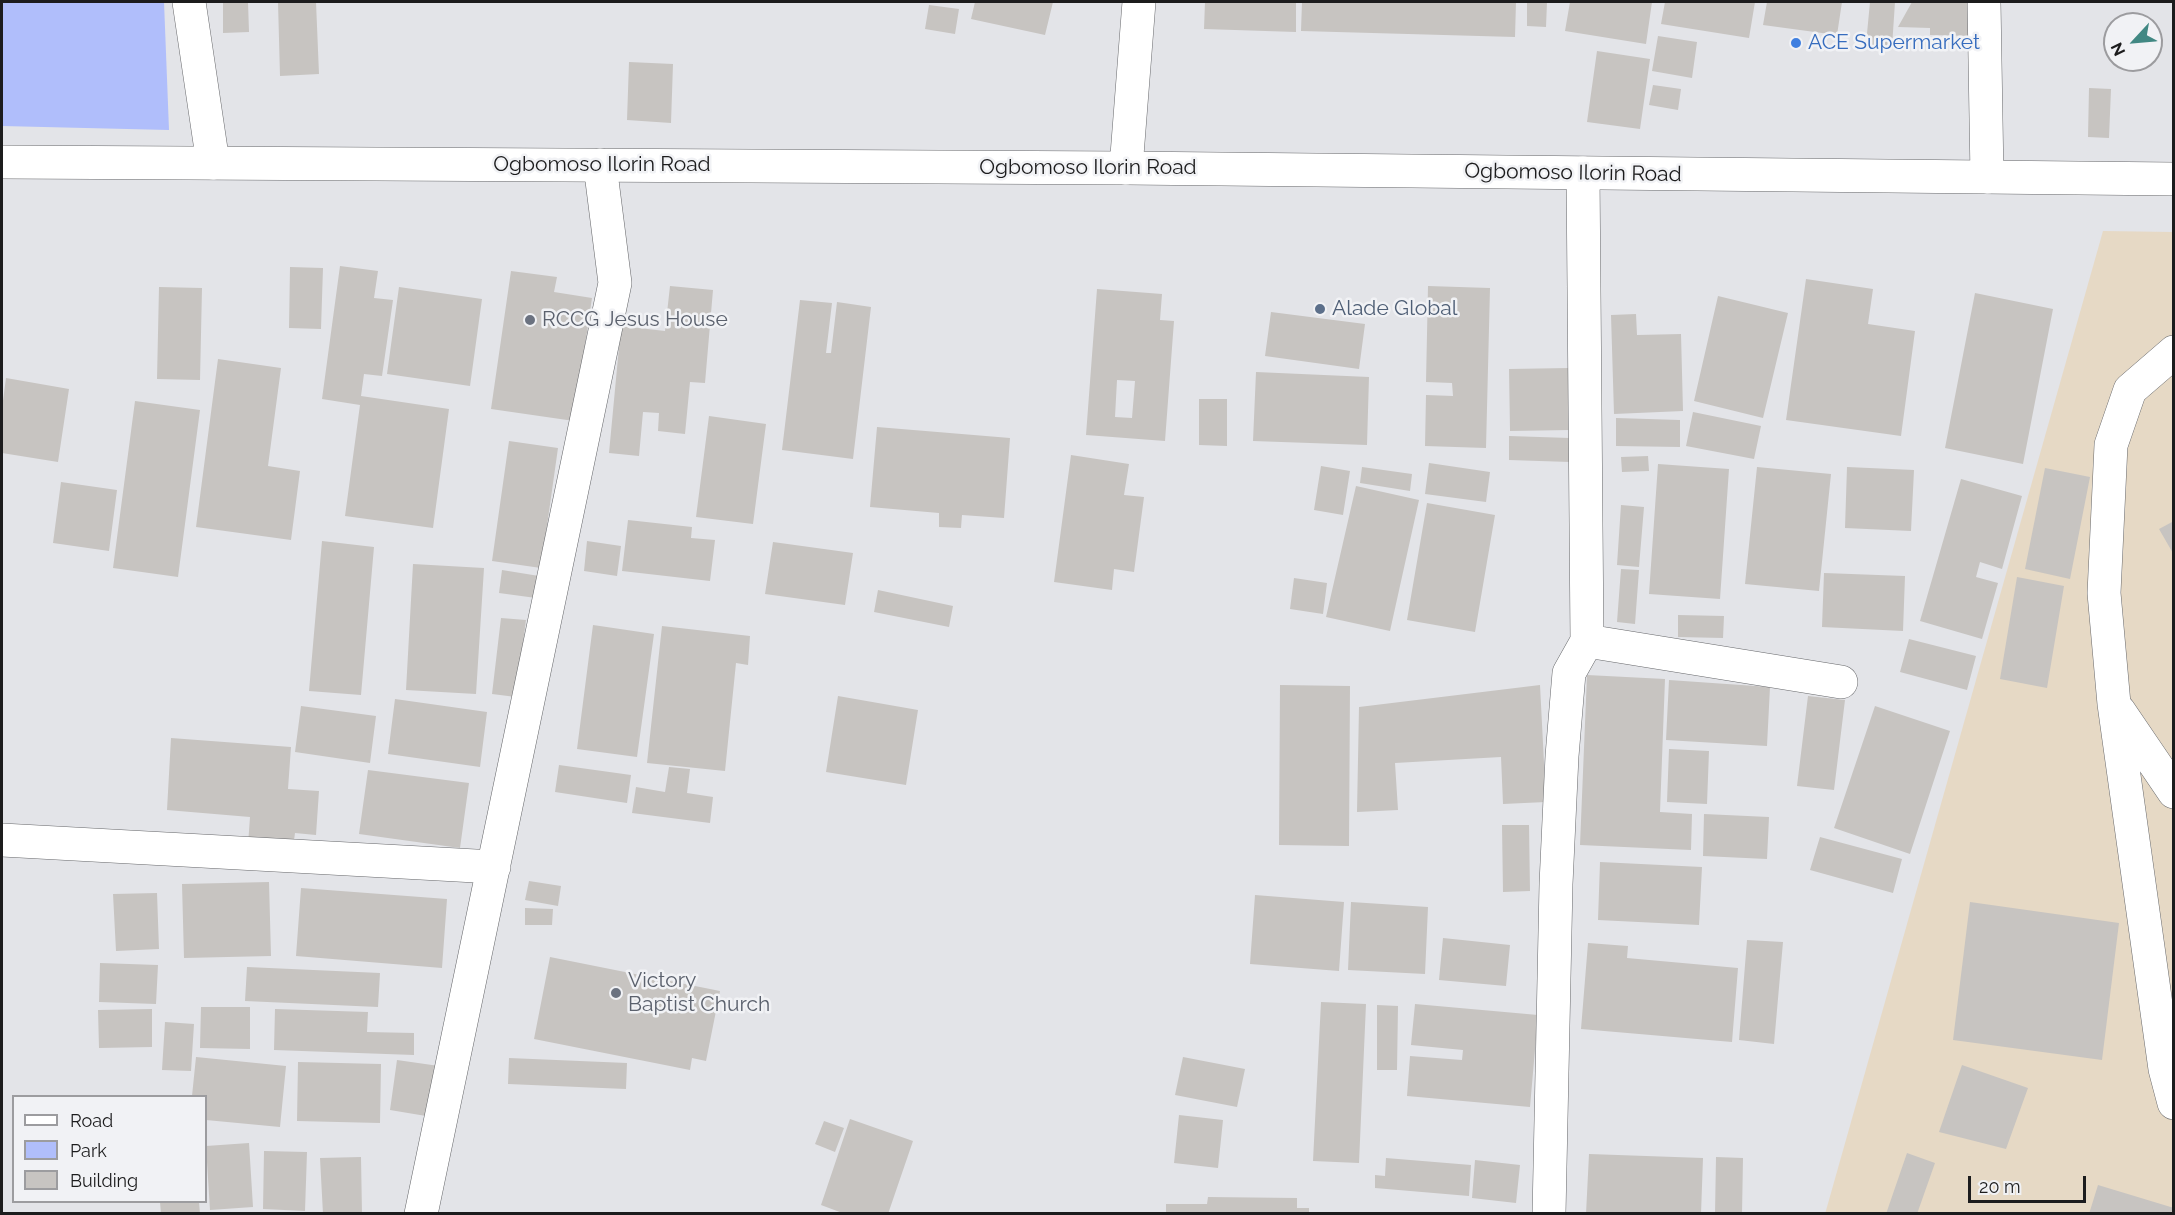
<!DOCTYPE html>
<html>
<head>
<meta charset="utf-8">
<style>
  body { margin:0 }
  #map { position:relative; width:2175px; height:1215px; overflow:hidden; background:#e3e4e8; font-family:Raleway,sans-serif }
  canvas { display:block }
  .frame { position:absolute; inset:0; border:3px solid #1c1c1d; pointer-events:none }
  .legend { position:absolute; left:12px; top:1095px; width:195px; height:108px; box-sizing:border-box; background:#f1f2f5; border:2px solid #9c9c9f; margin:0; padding:8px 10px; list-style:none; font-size:18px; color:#1c1c1d }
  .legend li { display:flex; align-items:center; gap:12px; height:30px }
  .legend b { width:30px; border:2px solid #9c9c9f }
  .north { position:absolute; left:2103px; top:12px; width:60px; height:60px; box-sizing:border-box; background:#f1f2f5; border:2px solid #9c9c9f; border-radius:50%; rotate:244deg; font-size:16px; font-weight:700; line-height:24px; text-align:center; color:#1c1c1d }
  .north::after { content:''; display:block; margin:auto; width:21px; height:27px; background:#418883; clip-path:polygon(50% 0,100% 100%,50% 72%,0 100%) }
  .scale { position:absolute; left:1968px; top:1176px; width:118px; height:27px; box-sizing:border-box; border:3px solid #1c1c1d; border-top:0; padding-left:8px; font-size:18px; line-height:21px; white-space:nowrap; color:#1c1c1d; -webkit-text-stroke:4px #f1f2f5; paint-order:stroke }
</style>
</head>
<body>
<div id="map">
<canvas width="2175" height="1215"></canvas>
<div class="frame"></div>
<ul class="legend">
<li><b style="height:8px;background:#fff"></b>Road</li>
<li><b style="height:16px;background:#b0befb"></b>Park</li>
<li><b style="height:16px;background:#c7c4c1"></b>Building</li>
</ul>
<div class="north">N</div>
<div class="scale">20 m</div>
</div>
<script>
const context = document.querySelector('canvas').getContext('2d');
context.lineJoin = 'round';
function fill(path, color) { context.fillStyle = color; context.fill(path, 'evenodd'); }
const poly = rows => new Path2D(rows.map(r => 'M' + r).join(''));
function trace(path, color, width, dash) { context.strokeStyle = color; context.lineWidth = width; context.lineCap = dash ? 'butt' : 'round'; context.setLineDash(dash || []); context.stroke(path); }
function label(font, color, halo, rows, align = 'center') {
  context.font = font + ' Raleway,sans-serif'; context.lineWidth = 5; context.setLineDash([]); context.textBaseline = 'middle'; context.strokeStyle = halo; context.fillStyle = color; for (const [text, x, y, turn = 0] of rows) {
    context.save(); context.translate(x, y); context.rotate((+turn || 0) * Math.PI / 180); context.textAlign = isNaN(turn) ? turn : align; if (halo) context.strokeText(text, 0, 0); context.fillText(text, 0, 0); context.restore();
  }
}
fill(poly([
  [2103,231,2173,232,2173,1213,1825,1214]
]), '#e6d9c5');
fill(poly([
  [2,2,164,2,169,130,2,126]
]), '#b0befb');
fill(poly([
  [223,2,248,2,249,32,223,33],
  [278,2,316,2,319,74,280,76],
  [975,2,1053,2,1045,35,971,19],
  [1205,2,1296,2,1296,32,1204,29],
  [1302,2,1516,2,1515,37,1301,31],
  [1527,2,1547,2,1546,27,1527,26],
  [1570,2,1652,2,1646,44,1565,31],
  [1665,2,1755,2,1749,38,1661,24],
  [1767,2,1842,2,1837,35,1763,25],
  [1870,2,1895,2,1892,47,1866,44],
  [1912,2,1973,2,1972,36,1930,35,1930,28,1898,27],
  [929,5,959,9,955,34,925,29],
  [1658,36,1697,42,1692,78,1652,71],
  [1597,51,1650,59,1640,129,1587,122],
  [629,62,673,64,671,123,627,120],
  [1653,85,1681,89,1678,110,1649,105],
  [2089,88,2111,89,2109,138,2088,137],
  [340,266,378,271,374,298,393,300,382,376,364,374,361,396,449,409,433,528,345,516,360,405,322,399],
  [290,267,323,268,321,329,289,328],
  [511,271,557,277,554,292,592,298,574,421,491,409],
  [1806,279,1873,289,1868,324,1915,331,1901,436,1786,420],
  [670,286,713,290,705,383,690,382,685,434,658,431,659,413,643,412,639,456,609,453,621,326,665,331],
  [1428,286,1490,288,1486,448,1425,446,1426,395,1453,396,1452,383,1426,382],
  [159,287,202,288,200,380,157,379],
  [399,287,482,299,470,386,387,374],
  [1097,289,1162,294,1160,320,1174,321,1165,441,1086,435],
  [1117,380,1135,381,1132,418,1115,417],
  [1975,293,2053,309,2023,464,1945,448],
  [1718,296,1788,313,1763,418,1694,401],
  [800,300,832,303,826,353,831,353,837,302,871,307,853,459,782,450],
  [1271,312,1365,324,1359,369,1265,356],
  [1636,314,1637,335,1681,334,1683,411,1614,414,1611,315],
  [218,359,281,368,268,466,300,471,291,540,196,527],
  [1569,368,1570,430,1510,431,1509,369],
  [1256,372,1369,377,1367,445,1253,441],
  [6,378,69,389,58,462,2,453,2,408],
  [1199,399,1227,399,1227,446,1199,445],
  [135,401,200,410,178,577,113,568],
  [1693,412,1761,426,1754,459,1686,446],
  [709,416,766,424,753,524,696,517],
  [1616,418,1680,420,1680,447,1616,446],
  [877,427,1010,438,1004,518,962,515,961,528,939,527,939,513,870,507],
  [1509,436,1570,438,1570,462,1509,460],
  [509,441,558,448,541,568,492,561],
  [1071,455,1129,464,1124,495,1144,497,1134,572,1114,569,1112,590,1054,582],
  [1648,456,1649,471,1622,472,1621,457],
  [1429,463,1490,472,1486,502,1425,494],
  [1658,464,1729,469,1720,599,1649,594],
  [1321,466,1350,471,1343,515,1314,510],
  [1362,467,1412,474,1410,491,1360,483],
  [1757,467,1831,474,1819,591,1745,584],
  [1847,467,1914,470,1911,531,1845,528],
  [2045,468,2090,477,2070,579,2025,569],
  [1961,479,2022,496,2002,569,1980,562,1976,577,1998,583,1982,639,1920,621],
  [61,482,117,490,109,551,53,543],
  [1356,486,1419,500,1390,631,1326,617],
  [1427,503,1495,515,1475,632,1407,620],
  [1621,505,1644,507,1639,567,1617,565],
  [628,520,692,527,691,538,715,540,710,581,622,571],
  [2174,521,2174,555,2159,529],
  [322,541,374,547,361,695,309,691],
  [587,541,621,546,617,576,584,571],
  [773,542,853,553,845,605,765,594],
  [413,564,484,568,476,694,406,690],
  [1621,569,1639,570,1635,624,1617,622],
  [502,570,539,576,536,598,499,593],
  [1824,573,1905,576,1903,631,1822,627],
  [2017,577,2064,586,2047,688,2000,679],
  [1294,578,1327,583,1323,614,1290,609],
  [878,590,953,606,949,627,874,612],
  [1678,615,1724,616,1723,638,1678,637],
  [501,618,526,620,516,697,492,694],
  [593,625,654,634,637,757,577,749],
  [662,626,750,636,748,665,736,663,725,771,647,763],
  [1909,639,1976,656,1967,690,1900,672],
  [1587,675,1665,679,1660,812,1692,814,1691,850,1580,845],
  [1669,680,1770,687,1767,746,1666,740],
  [1280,685,1350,686,1349,846,1279,845],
  [1540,685,1546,802,1503,804,1501,757,1395,763,1398,810,1357,812,1359,707],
  [838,696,918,710,906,785,826,772],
  [1808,696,1845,700,1834,790,1797,786],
  [395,699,487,712,480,767,388,754],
  [301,706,376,716,370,763,295,752],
  [1875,706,1950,731,1910,854,1834,828],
  [171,738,291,747,288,789,319,791,316,835,295,833,293,848,248,845,250,817,167,810],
  [1669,749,1709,751,1707,804,1667,802],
  [559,765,631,775,627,803,555,792],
  [669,767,690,769,687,793,713,797,710,823,632,813,636,787,665,792],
  [368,770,469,783,460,848,359,834],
  [1704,814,1769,817,1767,859,1703,856],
  [1502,825,1529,825,1530,891,1503,892],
  [1820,837,1902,859,1893,893,1810,870],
  [1600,862,1702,867,1699,925,1598,920],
  [529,881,561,886,558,906,525,900],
  [269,882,271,956,184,958,182,884],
  [301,888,447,899,442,968,296,956],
  [157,893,159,949,116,951,113,894],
  [1255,895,1344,902,1339,971,1250,964],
  [1351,902,1428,907,1425,974,1348,970],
  [1970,902,2119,923,2102,1060,1953,1040],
  [525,908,553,909,552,925,525,925],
  [1443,938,1510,945,1506,986,1439,980],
  [1747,940,1783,942,1774,1044,1739,1040],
  [1588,943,1628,946,1627,958,1738,968,1732,1042,1581,1029],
  [550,957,720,991,706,1061,692,1058,690,1070,534,1039],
  [100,963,158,965,156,1004,99,1002],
  [247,967,380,973,378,1007,245,1001],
  [1321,1002,1366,1004,1359,1163,1313,1161],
  [1415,1004,1538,1015,1530,1107,1407,1096,1410,1056,1462,1060,1463,1050,1411,1045],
  [1377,1005,1398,1006,1397,1070,1377,1070],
  [201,1007,250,1007,250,1049,200,1048],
  [152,1009,152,1047,99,1048,98,1010],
  [275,1009,368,1012,367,1032,414,1033,414,1055,274,1050],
  [165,1022,194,1024,191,1071,162,1070],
  [196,1057,286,1066,280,1127,206,1120,206,1096,192,1096],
  [1183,1057,1245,1069,1237,1107,1175,1095],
  [509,1058,627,1063,626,1089,508,1084],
  [397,1060,439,1066,432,1117,390,1110],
  [298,1062,381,1064,380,1123,297,1121],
  [1962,1065,2028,1088,2006,1149,1939,1132],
  [1179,1115,1223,1120,1218,1168,1174,1163],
  [850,1119,913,1141,888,1214,845,1214,821,1205],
  [824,1121,844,1128,835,1152,815,1144],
  [249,1143,253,1207,210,1210,206,1146],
  [264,1151,307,1152,305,1211,263,1209],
  [1907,1153,1935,1163,1917,1214,1886,1214],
  [1589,1154,1703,1158,1701,1214,1586,1214],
  [361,1157,362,1214,323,1214,320,1158],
  [1716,1157,1743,1158,1742,1214,1715,1214],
  [1386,1158,1471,1165,1469,1196,1375,1188,1375,1175,1385,1176],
  [1475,1160,1520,1165,1516,1203,1472,1198],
  [2098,1185,2174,1208,2174,1214,2089,1214],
  [1208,1197,1297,1198,1297,1208,1309,1208,1309,1214,1166,1214,1166,1204,1207,1204],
  [160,1202,199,1202,200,1214,161,1214]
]), '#c7c4c1');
const minor = poly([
  [189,2,213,163],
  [1984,2,1987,177],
  [1126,168,1139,2],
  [2174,352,2130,390,2111,445,2104,593,2114,704,2165,1069,2174,1103],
  [1587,641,1841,682],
  [2119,711,2174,792],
  [2,840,494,867],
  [421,1214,615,283,600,165],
  [1549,1214,1556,884,1562,756,1569,673,1587,641,1583,173]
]);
const highway = poly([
  [2,162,1126,168,2174,179]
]);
trace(minor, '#67686b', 34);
trace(highway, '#67686b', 34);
trace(minor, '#fff', 33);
trace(highway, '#fff', 33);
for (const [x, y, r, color] of [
  [1796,43,6,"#3f7fe0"],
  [1320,309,6,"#5c6f8a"],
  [530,320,6,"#6b7280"],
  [616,993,6,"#6b7280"]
]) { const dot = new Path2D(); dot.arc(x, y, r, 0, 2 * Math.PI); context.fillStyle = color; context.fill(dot); trace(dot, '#f1f2f5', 2); }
label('21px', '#366cbe', '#f1f2f5', [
  ["ACE Supermarket",1808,43]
], 'left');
label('21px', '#1c1c1d', '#f1f2f5', [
  ["Ogbomoso Ilorin Road",602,165],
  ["Ogbomoso Ilorin Road",1088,168],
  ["Ogbomoso Ilorin Road",1573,173,1]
]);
label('21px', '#4e5e75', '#f1f2f5', [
  ["Alade Global",1332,309]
], 'left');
label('21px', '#5b616d', '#f1f2f5', [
  ["RCCG Jesus House",542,320],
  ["Victory",628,981],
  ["Baptist Church",628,1005]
], 'left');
</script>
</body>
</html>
